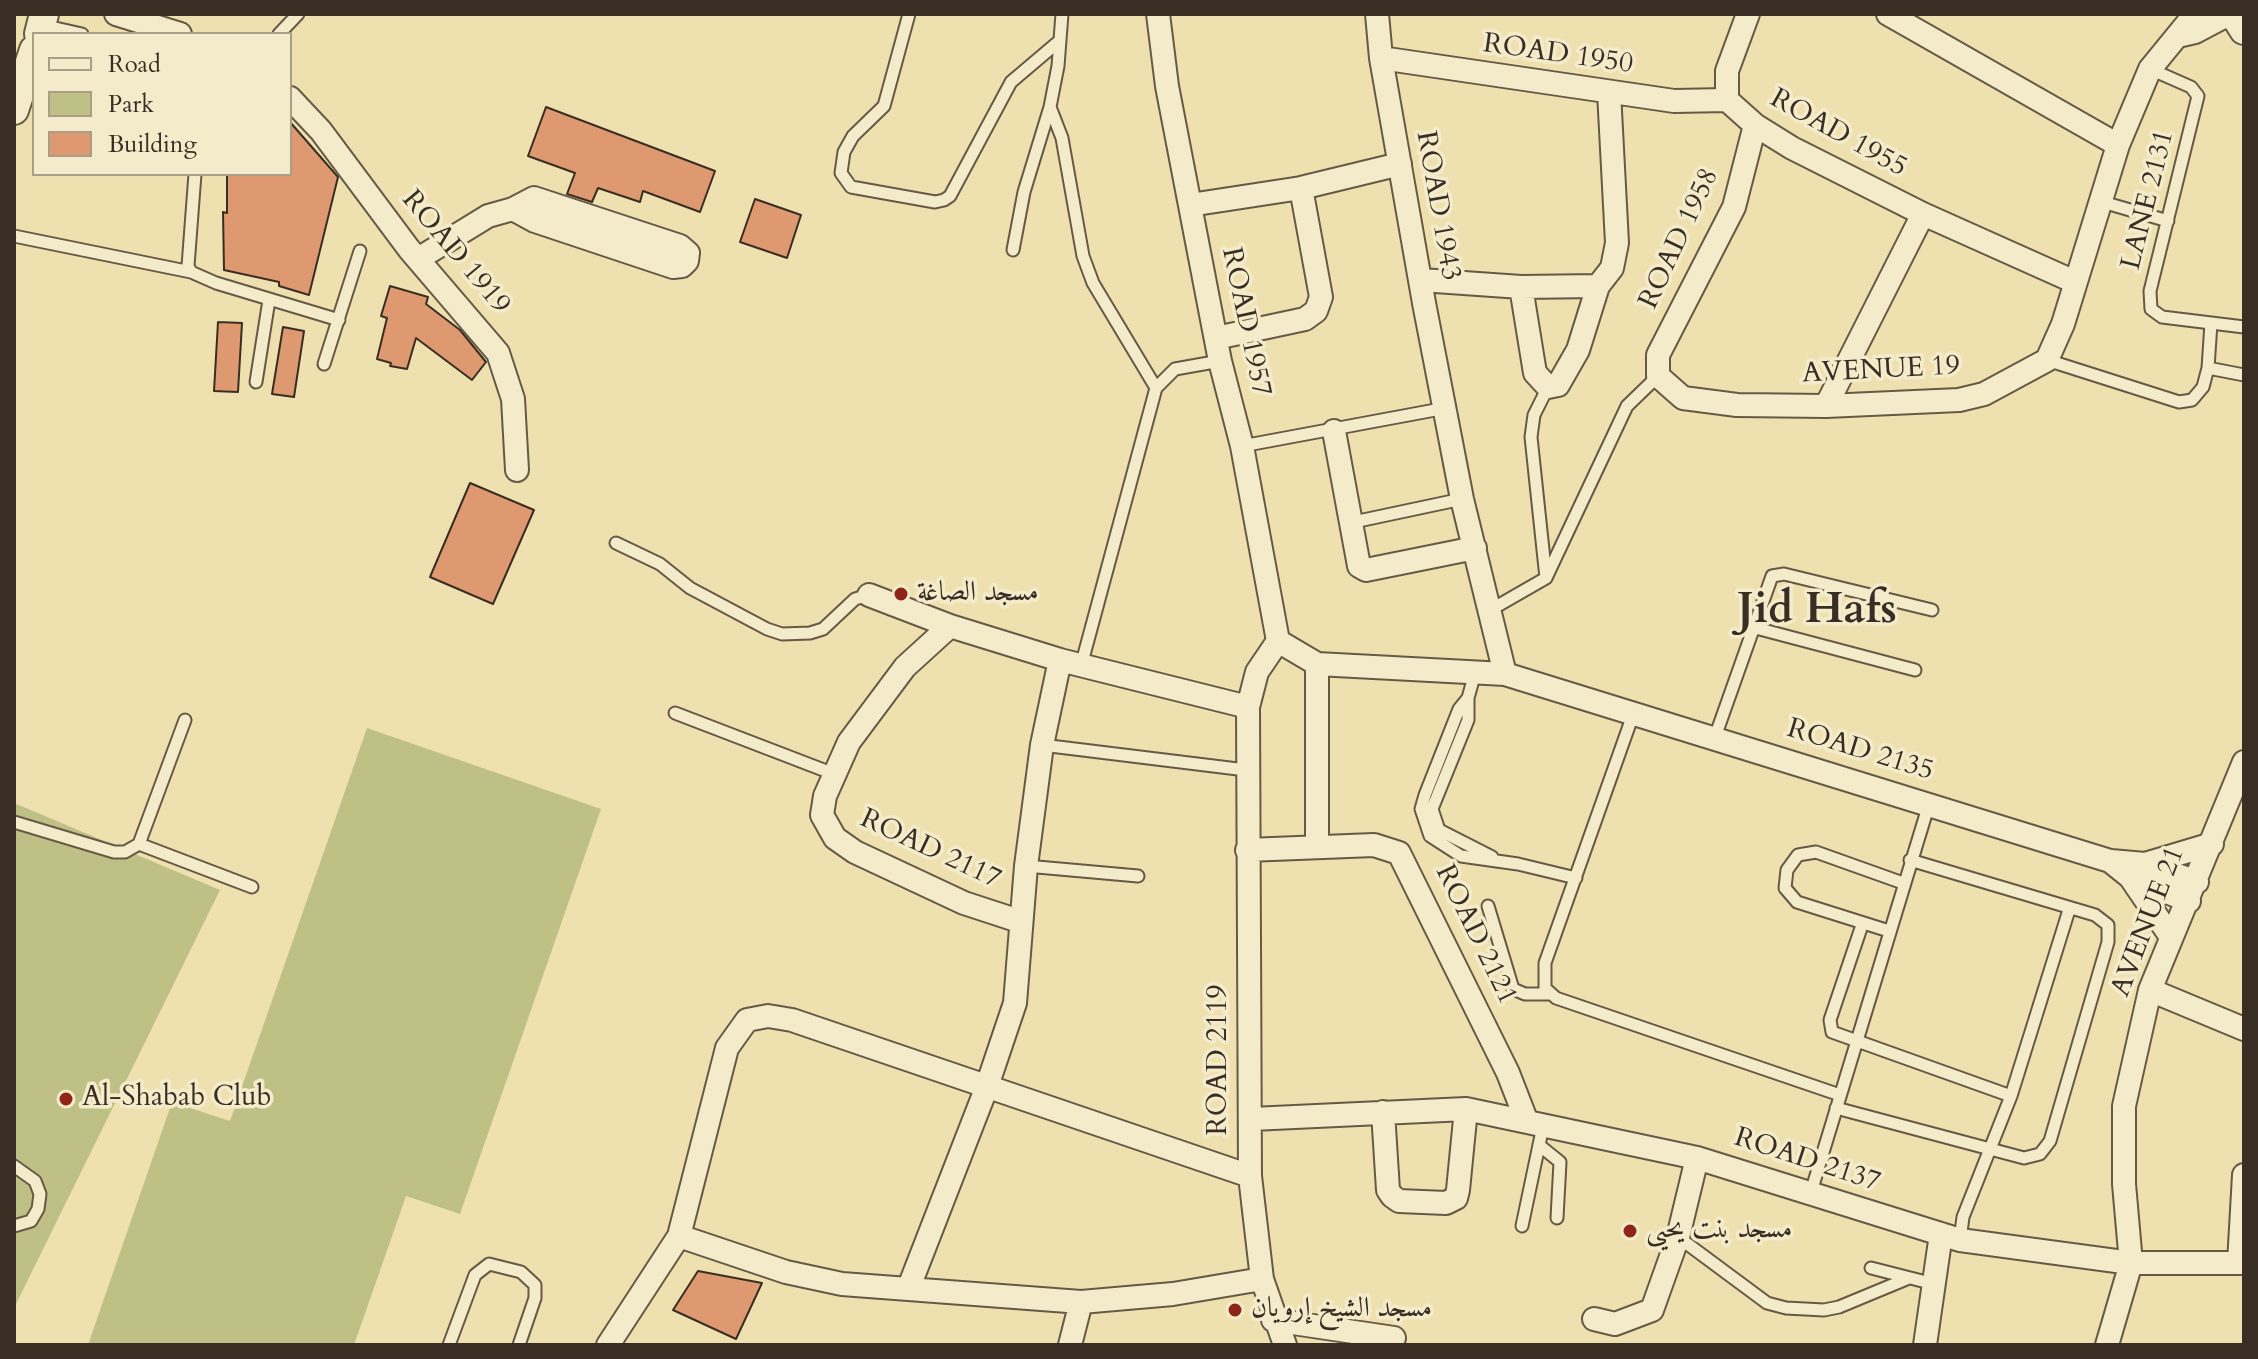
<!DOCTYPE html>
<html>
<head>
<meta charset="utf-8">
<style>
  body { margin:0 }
  #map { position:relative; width:2258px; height:1359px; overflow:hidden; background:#eee0af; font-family:Cardo,serif }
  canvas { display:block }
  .frame { position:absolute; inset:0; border:16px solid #392e23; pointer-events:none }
  .legend { position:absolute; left:32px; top:32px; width:260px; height:144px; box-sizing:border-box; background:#f4ebcb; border:2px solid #a99f88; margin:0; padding:10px 14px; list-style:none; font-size:24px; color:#392e23 }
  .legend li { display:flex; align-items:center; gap:16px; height:40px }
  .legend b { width:40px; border:2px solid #a99f88 }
</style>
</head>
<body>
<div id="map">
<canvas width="2258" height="1359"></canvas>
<div class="frame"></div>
<ul class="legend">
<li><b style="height:10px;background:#f4ebcb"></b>Road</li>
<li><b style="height:22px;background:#bfc086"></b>Park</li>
<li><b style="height:22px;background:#df9971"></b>Building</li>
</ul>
</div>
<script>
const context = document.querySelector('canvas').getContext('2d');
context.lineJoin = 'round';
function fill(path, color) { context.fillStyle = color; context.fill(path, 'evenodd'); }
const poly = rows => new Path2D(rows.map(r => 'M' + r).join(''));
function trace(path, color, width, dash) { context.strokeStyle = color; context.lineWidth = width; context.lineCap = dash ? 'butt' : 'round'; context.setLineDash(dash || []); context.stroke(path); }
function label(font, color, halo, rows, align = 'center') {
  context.font = font + ' Cardo,Amiri,serif'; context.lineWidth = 7; context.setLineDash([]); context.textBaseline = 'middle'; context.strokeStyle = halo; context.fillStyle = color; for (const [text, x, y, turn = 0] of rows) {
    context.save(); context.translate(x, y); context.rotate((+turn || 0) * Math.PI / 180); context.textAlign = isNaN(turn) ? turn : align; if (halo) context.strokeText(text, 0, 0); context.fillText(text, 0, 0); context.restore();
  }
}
fill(poly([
  [367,728,601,809,460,1214,406,1196,354,1345,88,1345,172,1102,230,1121],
  [14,803,220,890,14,1308]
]), '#bfc086');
const building = poly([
  [546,107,715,171,700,212,643,191,640,202,598,188,592,202,567,194,575,173,528,156,546,107],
  [290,122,338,177,309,295,279,286,279,282,224,270,223,212,227,213,227,174,290,174,290,122],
  [755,199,801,215,787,258,740,242,755,199],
  [390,286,428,297,426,304,460,330,486,362,472,380,416,338,407,369,390,366,391,363,377,359,387,318,381,316,390,286],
  [218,322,242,323,238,392,214,391,218,322],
  [283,327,304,331,294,397,272,394,283,327],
  [470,483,534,510,493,604,430,577,470,483],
  [698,1271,762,1283,736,1339,673,1310,698,1271]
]);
fill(building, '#df9971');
trace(building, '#392e23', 2);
const service = poly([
  [909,14,884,106,853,136,844,152,841,173,851,187,935,202,944,200,950,196,1011,82,1057,43],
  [42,25,82,34],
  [279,34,298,14],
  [2150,69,2191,87,2198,96,2150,291,2151,309,2162,317,2244,327],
  [1050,107,1062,138,1083,256,1093,283,1156,388],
  [195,174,188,266,191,272,216,283,339,320],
  [2099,201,2168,221],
  [14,236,191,272],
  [1013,250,1024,192,1050,107,1058,66,1062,14],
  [2047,360,2179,402,2192,400,2203,387,2208,368,2211,323],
  [324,364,360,251],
  [2208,368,2244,375],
  [256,382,269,300],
  [1242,446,1446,408],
  [1349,523,1462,499],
  [616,543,660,564,690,588,767,629,782,634,810,633,823,629,855,599,869,595],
  [1546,578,1531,437,1534,415,1548,387],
  [1492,609,1546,578,1627,406,1658,376],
  [1752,627,1915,670],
  [1081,666,1156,388,1175,369,1220,361],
  [1475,673,1468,698,1468,720,1432,809,1439,830,1492,857],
  [1468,698,1459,709,1425,795,1421,809,1430,836,1461,856,1518,864,1576,878],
  [1634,712,1545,963,1545,988,1556,998,1840,1095],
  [675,713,834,774],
  [1715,737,1772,576,1784,574,1932,610],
  [1042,745,1246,770],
  [14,822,114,852,125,852,139,844,252,887],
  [139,844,185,720],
  [1026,866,1138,876],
  [1488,906,1513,989,1525,994,1550,994],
  [1862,925,1830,1020,1832,1032,2011,1096],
  [1889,931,1797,902,1785,888,1787,870,1798,855,1816,852,1903,883],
  [1836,1108,2024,1158,2040,1154,2050,1141,2108,942,2108,925,2095,915,1910,860],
  [1539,1145,1560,1162,1557,1218],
  [14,1166,35,1181,40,1194,38,1209,31,1221,14,1226],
  [1811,1192,1929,804],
  [1522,1226,1543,1126],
  [1678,1237,1767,1303,1786,1308,1824,1310,1839,1307,1909,1278],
  [1960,1240,1963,1217,2011,1096,2069,910],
  [1871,1268,1934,1284],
  [449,1345,475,1275,489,1264,521,1272,535,1285,535,1298,519,1345]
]);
const minor = poly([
  [116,14,180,34],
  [1158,14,1167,86,1220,361,1242,446,1278,641],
  [1377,14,1381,58,1424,303,1462,499,1505,674],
  [1888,14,2118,145],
  [2182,35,2195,32,2229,14],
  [1381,58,1674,101,1727,100],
  [290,98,321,131,409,249,498,353,513,399,517,470],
  [1727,100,1755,125,1792,148,1923,214,2075,282],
  [1727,100,1727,71,1748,14],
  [1755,125,1734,207,1658,355,1658,376,1683,398,1737,405,1826,406,1959,400,1984,394,2047,360,2063,324,2118,145,2150,69,2195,14],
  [1190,205,1301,188,1400,164],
  [418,259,488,216,513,209,535,221,673,267,682,266,687,261,688,253,680,246,534,198,513,209],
  [1421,280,1521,287,1598,286],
  [1521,287,1535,373,1548,387,1558,385,1578,350,1598,286,1612,268,1617,243,1609,92],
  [1216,338,1305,319,1316,311,1321,297,1301,188],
  [1826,406,1923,214],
  [1334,431,1359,566,1366,570,1475,548],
  [869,595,950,626,1060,660,1248,707],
  [950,626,905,667,849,742,825,796,822,815,835,838,855,852,964,903,1019,921],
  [1278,641,1317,664,1505,674,2110,861,2130,877,2189,901],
  [1278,641,1257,672,1248,707,1250,1176,1262,1279,1285,1345],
  [1317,664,1317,844],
  [1247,850,1374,845,1399,853,1508,1073,1527,1122],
  [2111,861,2145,864,2197,882],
  [2145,864,2212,844],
  [2130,877,2171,937],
  [2150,990,2244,1029],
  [1383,1112,1388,1190,1392,1196,1399,1201,1446,1203,1456,1198,1458,1190,1466,1109],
  [1252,1119,1466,1109,1697,1158,1960,1240,2131,1263,2244,1263],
  [679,1236,786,1272,842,1284,1081,1302,1173,1294,1262,1279],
  [2239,1263,2244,1175],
  [909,1287,986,1089,1015,1003,1026,866,1042,745,1060,660],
  [1594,1319,1615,1324,1652,1310,1678,1237,1697,1158],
  [1273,1320,1394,1338],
  [608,1345,679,1236,727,1048,747,1020,768,1016,792,1020,1250,1176],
  [1070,1345,1081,1302],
  [1925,1345,1941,1234],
  [2107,1345,2131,1263,2124,1184,2124,1106,2150,990,2244,762]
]);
const tertiary = poly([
  [2234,14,2244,30],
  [39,34,44,14],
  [14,110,34,50]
]);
trace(service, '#665a46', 15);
trace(minor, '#665a46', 26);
trace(tertiary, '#665a46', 32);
trace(service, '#f4ebcb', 11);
trace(minor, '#f4ebcb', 22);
trace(tertiary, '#f4ebcb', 28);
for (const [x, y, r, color] of [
  [901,594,8,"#8f2418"],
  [66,1099,8,"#8f2418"],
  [1630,1231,8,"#8f2418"],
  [1235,1310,8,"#8f2418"]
]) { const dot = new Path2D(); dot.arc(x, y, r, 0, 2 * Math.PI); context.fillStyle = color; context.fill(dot); trace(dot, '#f4ebcb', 3); }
label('28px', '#392e23', '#f4ebcb', [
  ["ROAD 1950",1558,55,8],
  ["ROAD 1955",1838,134,29],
  ["LANE 2131",2149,200,-76],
  ["ROAD 1943",1437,206,80],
  ["ROAD 1958",1680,239,-65],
  ["ROAD 1919",455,253,50],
  ["ROAD 1957",1245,322,78],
  ["AVENUE 19",1881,371,-3],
  ["ROAD 2135",1860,751,17],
  ["ROAD 2117",930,850,25],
  ["AVENUE 21",2149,922,-69],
  ["ROAD 2121",1475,935,64],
  ["ROAD 2119",1220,1060,-90],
  ["ROAD 2137",1807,1161,18]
]);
label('28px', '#392e23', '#f4ebcb', [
  ["مسجد الصاغة",917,594],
  ["Al-Shabab Club",82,1099],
  ["مسجد بنت يحيى",1646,1231],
  ["مسجد الشيخ إرويان",1251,1310]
], 'left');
label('bold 44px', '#392e23', '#f4ebcb', [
  ["Jid Hafs",1817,612]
]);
</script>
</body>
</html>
